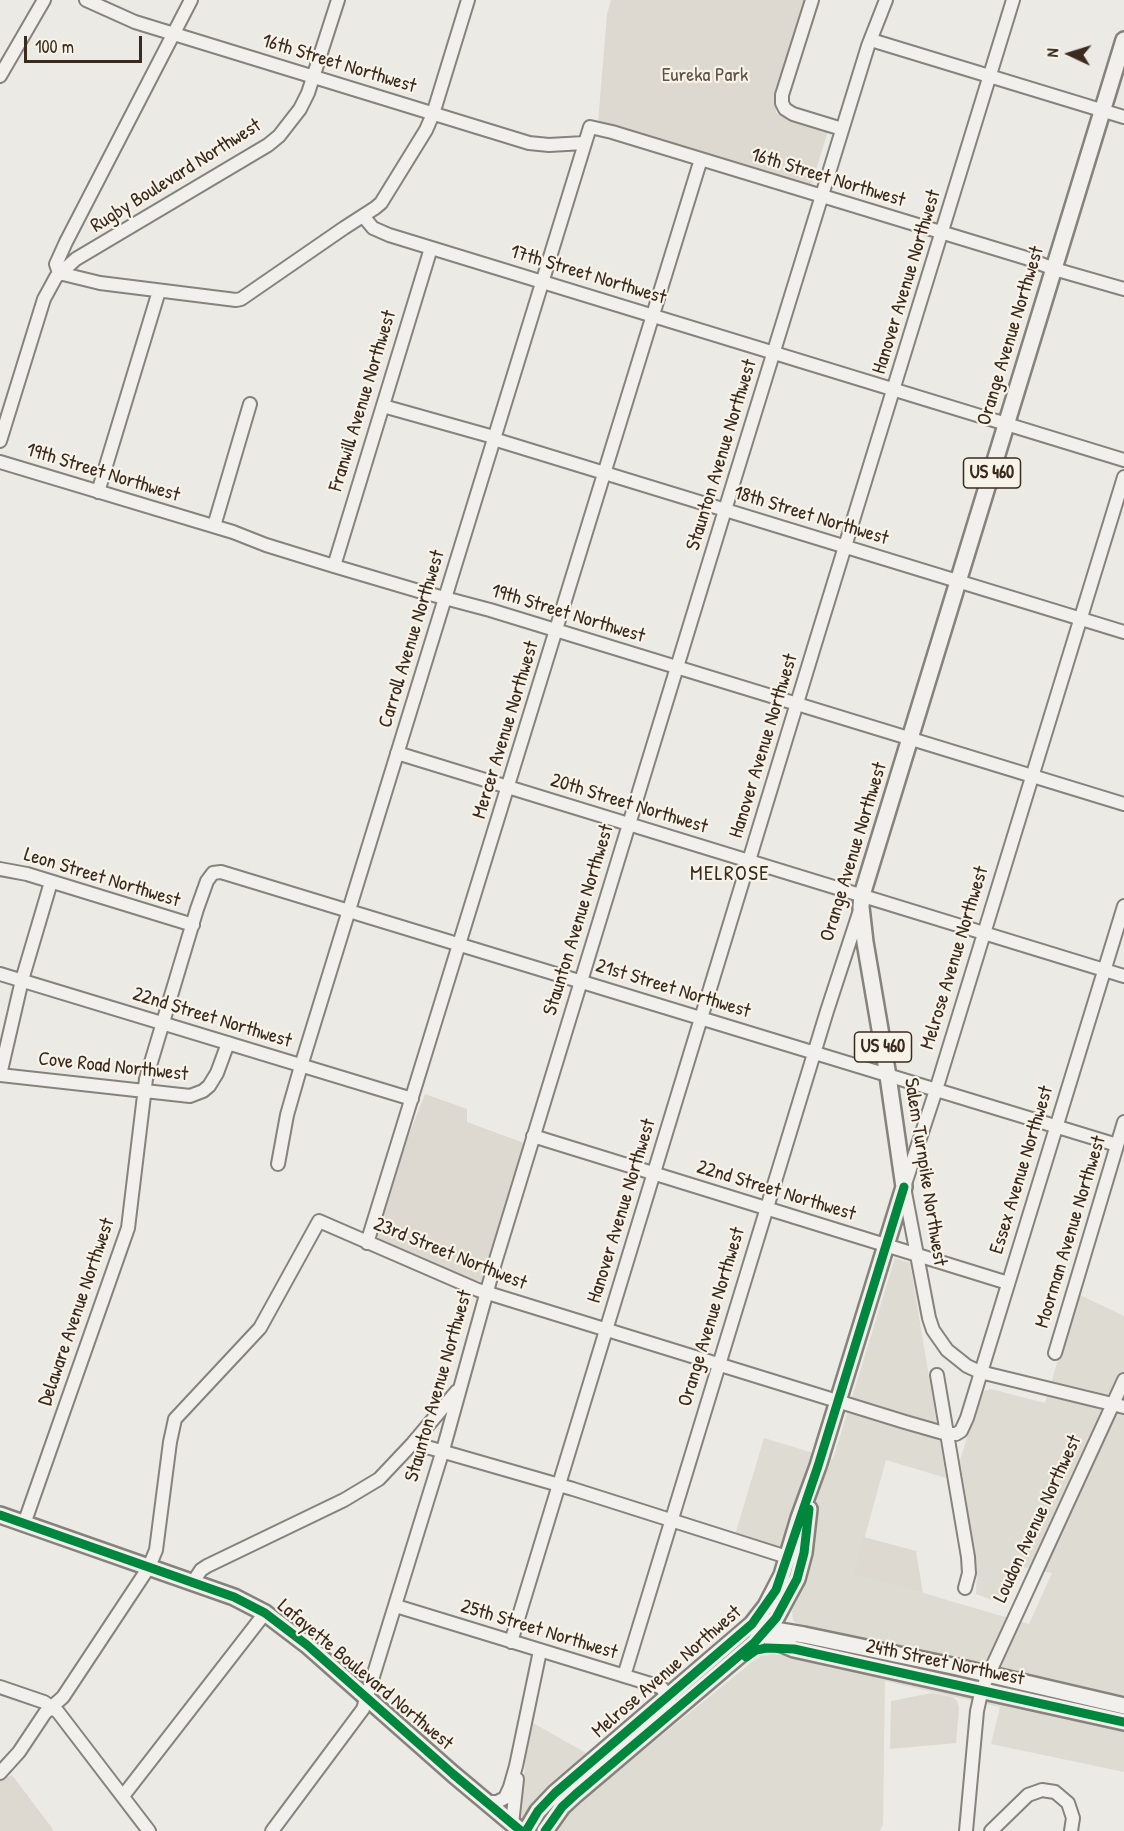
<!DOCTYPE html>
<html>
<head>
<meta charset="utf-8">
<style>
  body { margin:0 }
  #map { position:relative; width:1124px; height:1831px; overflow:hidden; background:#eceae4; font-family:"Patrick Hand",sans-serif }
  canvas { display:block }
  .north { position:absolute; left:1040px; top:24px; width:60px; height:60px; -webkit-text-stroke:4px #f7f3e8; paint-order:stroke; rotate:274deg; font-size:16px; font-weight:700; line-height:24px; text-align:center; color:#3b2a1e }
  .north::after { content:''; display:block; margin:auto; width:21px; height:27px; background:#3b2a1e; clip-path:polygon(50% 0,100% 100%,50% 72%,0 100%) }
  .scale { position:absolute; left:24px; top:36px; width:118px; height:27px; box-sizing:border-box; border:3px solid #3b2a1e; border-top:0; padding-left:8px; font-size:18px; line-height:21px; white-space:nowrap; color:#3b2a1e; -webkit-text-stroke:4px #f7f3e8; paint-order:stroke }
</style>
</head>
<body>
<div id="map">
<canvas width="1124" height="1831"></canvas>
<div class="north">N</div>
<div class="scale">100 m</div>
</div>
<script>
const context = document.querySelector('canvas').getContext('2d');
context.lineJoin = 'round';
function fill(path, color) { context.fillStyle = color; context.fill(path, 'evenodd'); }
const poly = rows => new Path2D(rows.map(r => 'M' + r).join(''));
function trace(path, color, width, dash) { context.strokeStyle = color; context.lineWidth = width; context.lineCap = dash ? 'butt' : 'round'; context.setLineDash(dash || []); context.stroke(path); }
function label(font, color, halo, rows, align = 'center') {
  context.font = font + ' "Patrick Hand",sans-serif'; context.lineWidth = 4.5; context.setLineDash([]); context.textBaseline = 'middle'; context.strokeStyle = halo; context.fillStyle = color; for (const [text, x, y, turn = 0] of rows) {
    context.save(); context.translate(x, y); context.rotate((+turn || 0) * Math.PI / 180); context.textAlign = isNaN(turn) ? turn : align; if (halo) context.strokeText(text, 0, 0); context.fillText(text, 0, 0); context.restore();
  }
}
fill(poly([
  [895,1258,910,1263,946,1478,886,1460,855,1573,1029,1624,1052,1573,1021,1567,1003,1604,976,1594,977,1569,960,1460,979,1399,984,1391,991,1389,1045,1403,1078,1294,1124,1316,1124,1772,991,1744,1000,1707,885,1681,883,1824,880,1831,507,1831,520,1818,526,1754,533,1723,618,1771,752,1662,761,1656,773,1654,801,1658,808,1629,799,1626,793,1620,792,1611,802,1591,812,1557,735,1535,764,1438,833,1459]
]), '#dedbd2');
fill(poly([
  [611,0,806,0,777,100,776,113,828,131,811,186,598,123,607,14],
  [425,1094,467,1109,467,1122,524,1143,481,1281,471,1280,381,1244,376,1238,408,1137],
  [864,1537,916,1551,923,1593,854,1574],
  [932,1693,953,1697,957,1701,959,1708,956,1743,890,1749,891,1701],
  [12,1775,52,1828,53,1831,0,1831,0,1780]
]), '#ddd9d0');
const minor = poly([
  [86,0,135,22,529,143,549,145,584,143],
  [812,0,782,95,782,103,785,109,793,114,842,129],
  [871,40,1124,117],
  [0,76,44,0],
  [363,216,373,228,389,235,1124,460],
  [59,273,100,283,236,300,241,299,344,228,375,208,381,203,426,130,433,114,468,0],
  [59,273,56,264,66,242,191,0],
  [383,406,490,436,500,441,1124,632],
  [0,441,44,299,56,277,76,259,268,145,279,136,300,109,308,93,338,0],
  [0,462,233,532,266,545,334,566,422,592,490,610,1124,804],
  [1124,477,936,1090,904,1187,929,1318,933,1330,947,1350,967,1366,980,1372,1124,1407],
  [98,492,159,291],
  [214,526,250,404],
  [334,566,431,248],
  [397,753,1124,976],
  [0,869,27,874,193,925],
  [0,974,412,1099],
  [0,1075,190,1096,203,1091,209,1086,217,1073,228,1043],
  [0,1075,22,980,51,882],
  [533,1136,1008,1283],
  [278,1164,287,1115,301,1066,590,127,612,132,1026,258,1054,269,1124,289],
  [367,1243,701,159],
  [1055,1353,1124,1122],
  [937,1375,968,1557,969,1573,965,1588],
  [413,1443,573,1489,787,1557],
  [24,1524,128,1228,146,1079,197,909,207,881,213,873,221,872,1117,1145],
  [193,1582,201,1570,207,1566,344,1500,379,1479,413,1443,457,1391],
  [396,1606,654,1685,662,1688,670,1703],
  [511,1642,815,644,1013,0],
  [624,1676,827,1011,861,907],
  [0,1687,44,1702,58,1712,149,1831],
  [0,1773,19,1752,45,1713,63,1697,149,1567,156,1550,170,1442,175,1419,260,1328,319,1221,478,1290,905,1422,947,1434,956,1434,961,1431,967,1418,1124,906],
  [123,1796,265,1613],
  [486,1802,497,1802,505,1798,510,1787,516,1766,540,1651],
  [512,1824,517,1779],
  [272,1831,363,1709,443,1450,494,1266,725,510,868,46,886,0],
  [966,1831,977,1711,982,1689,1124,1380],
  [991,1831,1028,1795,1042,1790,1055,1792,1068,1803,1073,1818,1071,1831]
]);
const major = poly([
  [0,1515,234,1597,265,1613,307,1645,453,1774,521,1831],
  [766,1622,768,1635,772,1640,794,1649,1124,1722],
  [760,1630,775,1630,804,1635,957,1667,1124,1706],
  [526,1831,538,1811,555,1793,752,1624,766,1606,782,1575,799,1518,818,1466,904,1187,888,1076,865,942,861,907,862,895,1124,40],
  [545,1831,562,1807,576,1794,754,1643,776,1618,797,1579,804,1553,809,1509]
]);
trace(minor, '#86827c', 16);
trace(major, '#86827c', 20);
trace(minor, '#f1f0ec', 12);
trace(major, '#f1f0ec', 15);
trace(poly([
  [0,1515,234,1597,265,1613,307,1645,453,1774,521,1831],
  [746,1657,756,1650,767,1648,794,1649,1124,1722],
  [526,1831,538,1811,555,1793,752,1624,776,1590,818,1466,904,1187],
  [545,1831,562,1807,576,1794,754,1643,776,1618,797,1579,804,1553,809,1509]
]), '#00873e', 9);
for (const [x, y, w] of [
  [992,473,57],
  [883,1047,57]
]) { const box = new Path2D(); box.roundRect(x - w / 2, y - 15, w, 30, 4.5); context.fillStyle = '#f7f3e8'; context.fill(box); trace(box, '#3b2a1e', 1.5); }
label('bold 18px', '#3b2a1e', null, [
  ["US 460",992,473],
  ["US 460",883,1047]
]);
label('20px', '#3b2a1e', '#f7f3e8', [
  ["16th Street Northwest",339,64,17],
  ["Rugby Boulevard Northwest",176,176,-32],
  ["16th Street Northwest",828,178,17],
  ["17th Street Northwest",588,275,17],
  ["Hanover Avenue Northwest",907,282,-73],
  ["Orange Avenue Northwest",1011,336,-73],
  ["Franwill Avenue Northwest",363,401,-73],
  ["Staunton Avenue Northwest",722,455,-73],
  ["19th Street Northwest",103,473,17],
  ["18th Street Northwest",811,516,17],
  ["19th Street Northwest",568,614,17],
  ["Carroll Avenue Northwest",412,639,-73],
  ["Mercer Avenue Northwest",506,730,-73],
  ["Hanover Avenue Northwest",764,746,-73],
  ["20th Street Northwest",629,804,17],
  ["Orange Avenue Northwest",854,852,-73],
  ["Leon Street Northwest",102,878,17],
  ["Staunton Avenue Northwest",579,920,-73],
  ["Melrose Avenue Northwest",955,958,-73],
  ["21st Street Northwest",673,989,17],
  ["22nd Street Northwest",212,1018,17],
  ["Cove Road Northwest",113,1067,6],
  ["Essex Avenue Northwest",1022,1170,-73],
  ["Salem Turnpike Northwest",925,1172,81],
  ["22nd Street Northwest",776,1191,17],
  ["Hanover Avenue Northwest",622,1211,-73],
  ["Moorman Avenue Northwest",1071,1232,-73],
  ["23rd Street Northwest",450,1254,22],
  ["Delaware Avenue Northwest",77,1312,-71],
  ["Orange Avenue Northwest",712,1317,-73],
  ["Staunton Avenue Northwest",439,1386,-74],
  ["Loudon Avenue Northwest",1038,1519,-65],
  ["25th Street Northwest",539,1630,17],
  ["24th Street Northwest",945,1663,12],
  ["Melrose Avenue Northwest",667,1672,-41],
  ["Lafayette Boulevard Northwest",365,1675,40]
]);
label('20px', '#605246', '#f7f3e8', [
  ["Eureka Park",705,76]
]);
context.letterSpacing = '1.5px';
label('21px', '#3b2a1e', '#f7f3e8', [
  ["MELROSE",730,874]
]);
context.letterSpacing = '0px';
</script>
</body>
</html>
